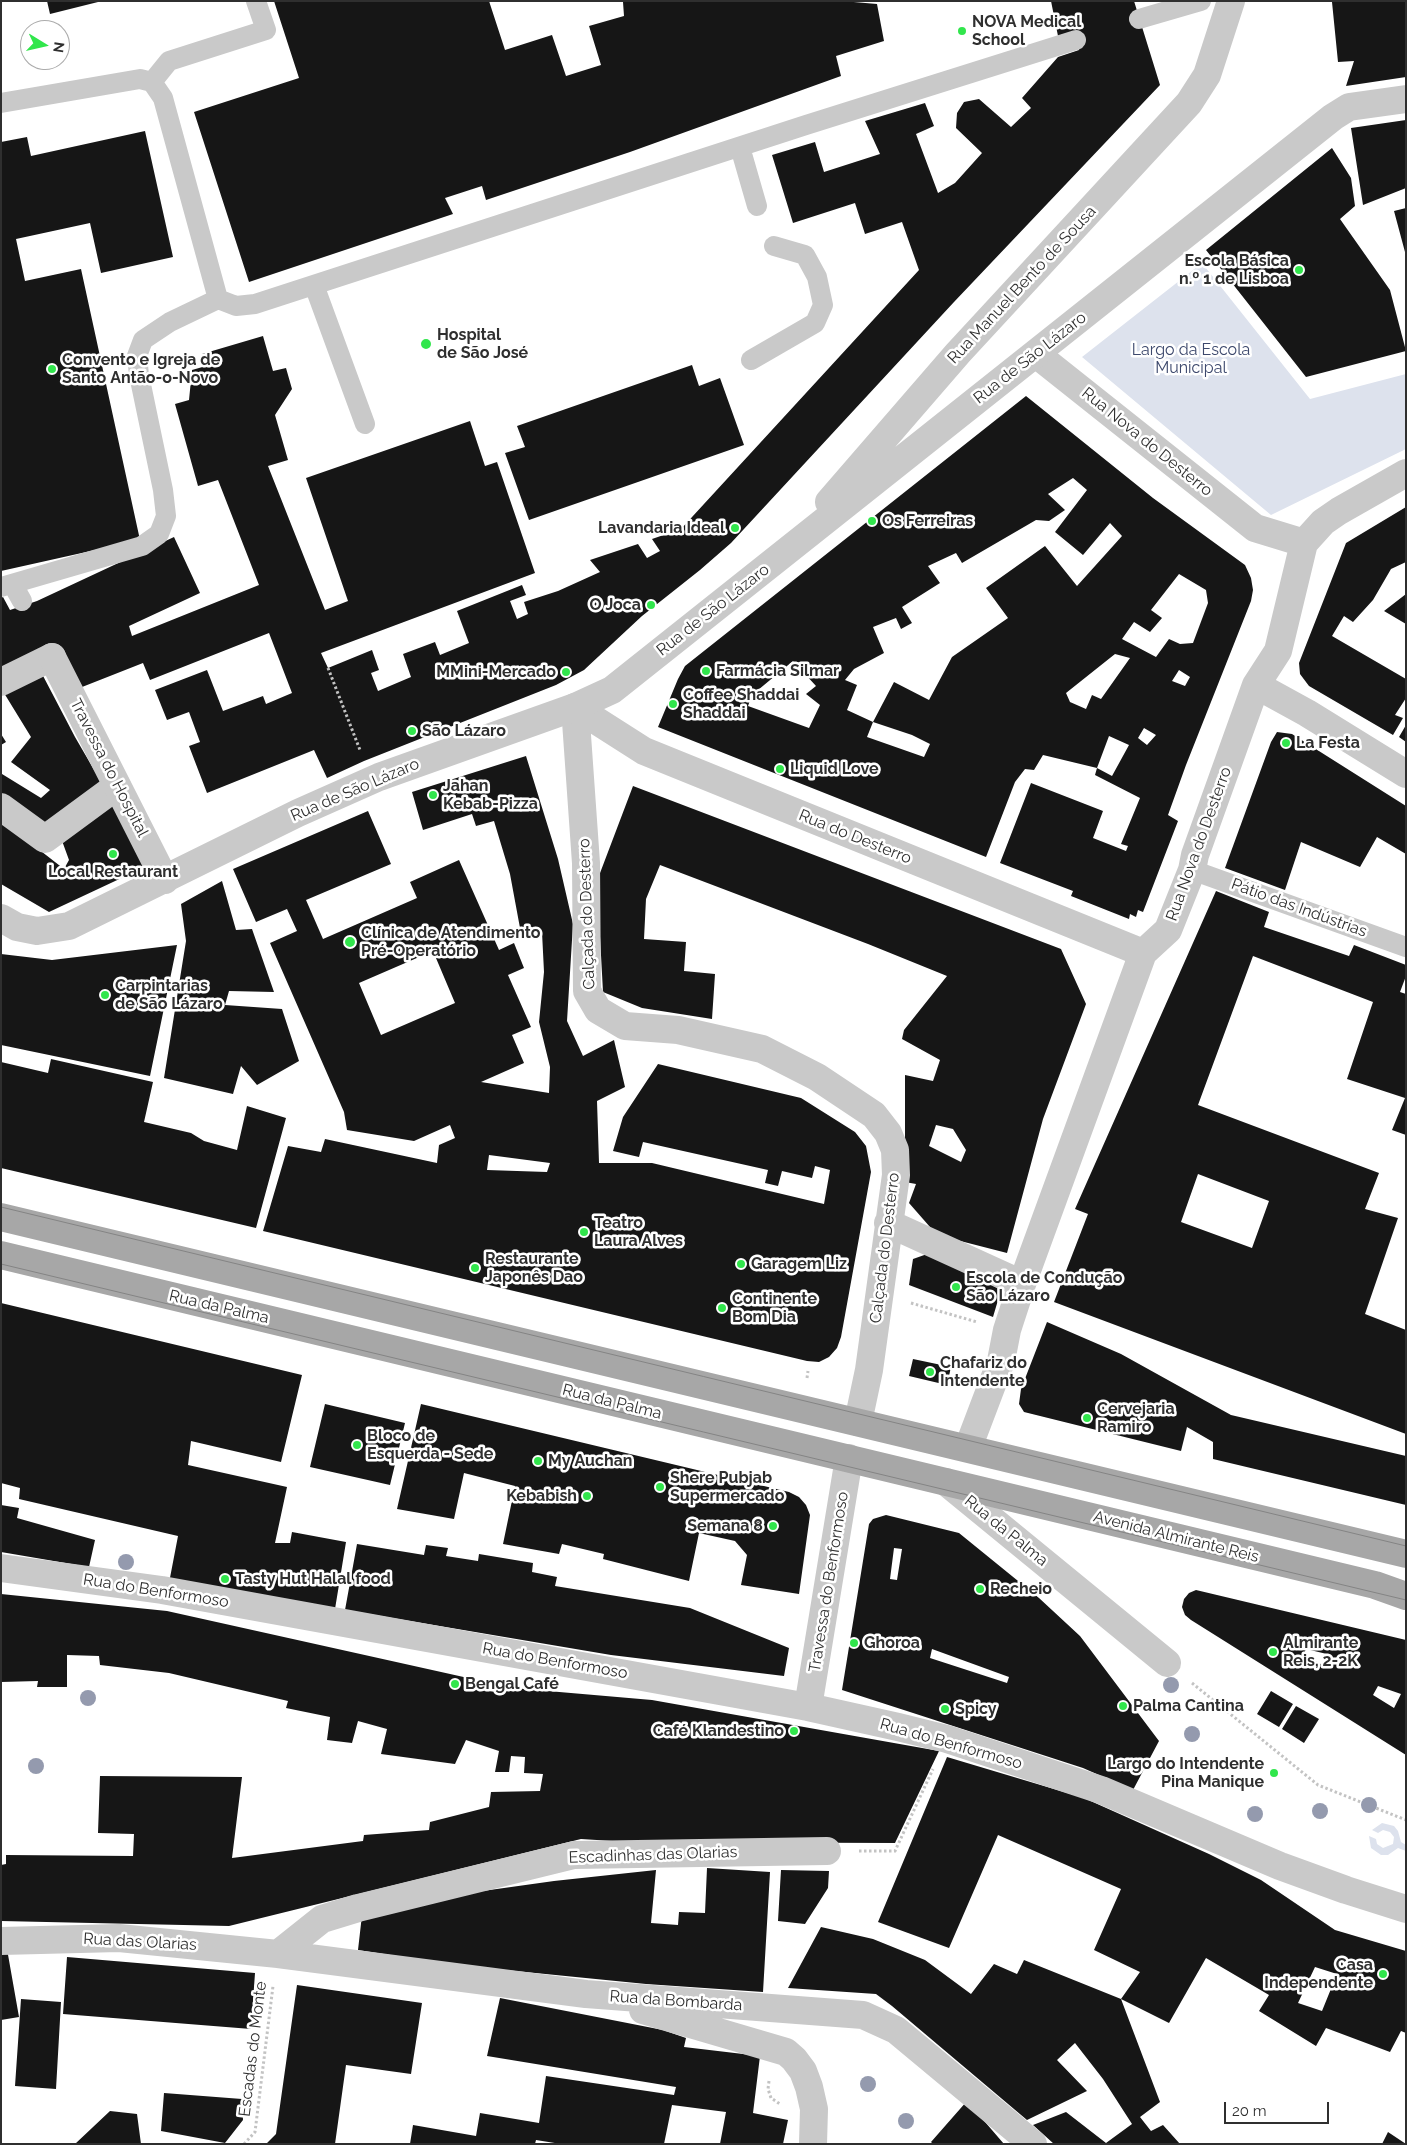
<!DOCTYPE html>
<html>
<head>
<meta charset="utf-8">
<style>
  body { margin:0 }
  #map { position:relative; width:1407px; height:2145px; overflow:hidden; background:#fff; font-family:Raleway,sans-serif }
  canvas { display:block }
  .frame { position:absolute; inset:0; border:2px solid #2f2f2f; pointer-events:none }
  .north { position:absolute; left:20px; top:20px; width:50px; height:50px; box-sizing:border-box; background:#fff; border:1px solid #acacac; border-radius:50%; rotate:99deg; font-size:14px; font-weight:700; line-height:20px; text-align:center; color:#2f2f2f }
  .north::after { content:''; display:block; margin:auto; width:18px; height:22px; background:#31e64c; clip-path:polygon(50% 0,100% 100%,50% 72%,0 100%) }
  .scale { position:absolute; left:1224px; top:2102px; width:105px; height:22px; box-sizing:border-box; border:2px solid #2f2f2f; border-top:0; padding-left:6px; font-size:15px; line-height:18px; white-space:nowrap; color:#2f2f2f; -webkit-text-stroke:4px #fff; paint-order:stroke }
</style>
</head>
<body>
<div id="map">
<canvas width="1407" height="2145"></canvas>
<div class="frame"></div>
<div class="north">N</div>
<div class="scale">20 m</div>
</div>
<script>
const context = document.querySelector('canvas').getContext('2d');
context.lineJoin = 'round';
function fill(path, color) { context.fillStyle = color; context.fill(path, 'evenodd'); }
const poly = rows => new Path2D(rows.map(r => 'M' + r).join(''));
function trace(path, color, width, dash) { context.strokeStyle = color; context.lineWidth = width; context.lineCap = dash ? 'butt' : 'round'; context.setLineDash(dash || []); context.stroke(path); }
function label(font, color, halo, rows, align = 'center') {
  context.font = font + ' Raleway,sans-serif'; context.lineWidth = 5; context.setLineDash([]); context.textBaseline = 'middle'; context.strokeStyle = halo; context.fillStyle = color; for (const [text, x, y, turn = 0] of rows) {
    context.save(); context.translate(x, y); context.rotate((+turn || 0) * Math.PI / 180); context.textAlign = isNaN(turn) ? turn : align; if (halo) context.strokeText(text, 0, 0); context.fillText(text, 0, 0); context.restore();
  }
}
fill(poly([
  [1202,263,1310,399,1406,374,1406,449,1271,515,1082,357],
  [1382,1823,1394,1826,1398,1831,1401,1842,1406,1845,1406,1851,1398,1848,1388,1855,1381,1855,1371,1848,1369,1836,1376,1839,1377,1844,1383,1848,1393,1844,1394,1837,1390,1832,1383,1830,1378,1833,1372,1830]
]), '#dde2ed');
fill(poly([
  [47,1,98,1,98,2,50,14],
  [274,1,489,1,505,50,552,35,566,76,601,65,589,26,624,16,623,2,626,1,842,1,877,4,884,41,836,56,841,76,630,152,486,200,482,186,445,198,453,214,249,282,194,112,299,78],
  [1051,1,1134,1,1160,85,954,302,731,543,700,570,642,616,584,670,556,685,364,761,327,778,314,750,207,793,189,746,200,742,189,712,167,720,155,690,207,670,223,711,263,696,266,704,292,693,269,633,150,680,143,663,77,689,59,647,1,676,1,598,3,597,10,610,37,601,174,537,200,593,129,626,132,636,259,585,218,480,198,486,175,404,189,400,192,370,206,366,202,354,263,336,273,371,286,368,292,389,275,415,288,460,268,466,325,610,348,601,306,478,470,421,485,466,497,462,535,573,321,653,328,668,372,650,379,670,371,673,378,691,411,677,403,654,435,642,440,655,469,643,457,611,522,585,526,595,510,601,517,619,528,614,524,602,558,591,600,572,590,560,638,544,647,558,660,551,652,539,681,529,919,270,902,222,865,234,855,203,793,223,772,155,815,142,824,172,880,154,865,121,925,103,934,126,916,134,938,193,955,183,982,153,956,128,957,113,964,102,979,99,1011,127,1031,108,1022,98,1058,57,1079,50,1074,31,1058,36],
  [1335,1,1406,1,1406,77,1346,86,1354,61,1338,62,1332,2],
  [1406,120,1406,188,1363,205,1351,128],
  [145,131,173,257,101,273,90,223,16,239,25,281,81,269,140,540,1,571,1,142,27,137,31,156],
  [1332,148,1351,178,1355,206,1340,219,1390,290,1406,351,1306,377,1206,250],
  [1406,208,1406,252,1405,252,1394,211],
  [692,365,699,386,720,378,744,445,529,520,505,453,525,447,517,426],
  [1026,396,1153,498,1245,565,1251,578,1253,590,1251,601,1186,765,1168,815,1178,821,1143,912,1138,910,1136,917,1130,914,1129,919,1071,896,1073,891,1000,863,1031,783,1103,811,1093,838,1126,851,1128,846,1121,844,1140,798,1095,775,1097,768,1112,776,1129,745,1109,736,1097,768,1043,755,1034,770,1025,769,1015,782,986,857,658,727,678,679,685,666],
  [1073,478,1087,490,1055,532,1083,555,1110,523,1122,536,1077,586,1045,546,986,588,1008,618,952,657,929,700,894,682,873,722,912,735,930,744,924,757,867,737,873,722,847,710,857,685,845,680,854,669,884,653,873,627,896,618,901,629,912,623,902,607,940,583,928,566,956,553,962,563,1036,520,1049,521,1065,510,1048,494],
  [1179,574,1206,590,1208,603,1193,643,1180,644,1169,639,1156,657,1122,639,1134,622,1150,632,1162,618,1151,610],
  [1115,654,1130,658,1101,699,1092,695,1086,709,1070,702,1066,693],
  [793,661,816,686,806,694,820,705,809,728,748,706,752,695],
  [1179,670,1190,677,1185,686,1172,681],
  [1144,728,1156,735,1147,745,1138,738],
  [1406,507,1406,562,1391,569,1373,600,1353,622,1344,616,1332,636,1406,679,1406,698,1395,715,1403,718,1393,735,1309,686,1300,674,1299,663,1346,543],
  [1406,594,1406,624,1384,611],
  [41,672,75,737,104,787,46,829,1,797,2,774,41,798,50,790,11,762,31,737,4,693],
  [1406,725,1406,742,1399,737],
  [1277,732,1292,734,1406,806,1406,854,1377,837,1360,867,1301,842,1285,890,1225,868,1271,742],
  [1,734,6,742,1,745],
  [526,756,558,859,573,924,567,1021,583,1056,614,1040,625,1087,597,1101,599,1163,652,1163,824,1204,830,1170,815,1166,812,1178,782,1171,778,1186,765,1183,768,1170,643,1142,639,1157,613,1151,623,1117,658,1064,801,1098,855,1132,866,1146,871,1172,841,1337,837,1348,829,1357,819,1362,807,1361,263,1231,288,1146,321,1152,325,1139,437,1163,439,1145,455,1138,450,1125,414,1141,347,1130,344,1112,270,943,297,931,287,909,256,922,233,869,368,811,391,864,306,900,323,939,417,898,410,882,459,860,499,950,514,943,524,968,508,975,531,1027,512,1035,524,1063,481,1082,549,1093,550,1067,539,1022,544,972,542,932,520,928,510,874,494,821,476,826,472,814,423,830,412,792],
  [433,951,455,1003,381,1035,359,983],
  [489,1155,550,1163,547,1172,487,1170],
  [633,786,1061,949,1086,1004,1043,1119,1007,1253,937,1235,909,1203,916,1184,905,1182,905,1075,933,1081,940,1060,902,1039,904,1030,947,976,868,944,660,865,646,899,644,939,686,942,684,971,715,974,712,1019,642,1008,603,992,597,881],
  [936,1125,953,1129,966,1150,961,1162,929,1146],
  [113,804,145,867,49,912,1,884,1,820,64,869,69,860,61,838],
  [222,881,236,930,252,929,274,992,229,991,225,1005,282,1009,299,1061,257,1085,241,1066,233,1094,164,1078,186,941,181,904],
  [1216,891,1269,912,1264,927,1349,956,1354,945,1406,965,1406,976,1400,992,1406,994,1406,1135,1392,1130,1405,1098,1347,1079,1373,1002,1253,956,1198,1105,1379,1173,1365,1209,1398,1218,1365,1314,1406,1330,1406,1434,1054,1302,1088,1214,1075,1209],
  [1198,1174,1269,1201,1252,1248,1181,1222],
  [177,945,150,1076,1,1045,1,954,52,960],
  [51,1059,153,1082,144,1122,191,1133,204,1141,237,1150,247,1106,286,1118,256,1228,1,1168,1,1062,48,1073],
  [930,1253,1001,1290,993,1317,909,1285,913,1259],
  [1,1303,302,1375,281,1462,191,1441,188,1465,287,1487,275,1543,290,1543,292,1532,346,1542,335,1609,169,1583,178,1536,19,1499,20,1488,1,1483],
  [1047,1322,1121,1354,1231,1415,1406,1456,1406,1505,1213,1459,1213,1442,1187,1427,1181,1451,1024,1412,1019,1404,1021,1389],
  [913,1359,951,1367,947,1385,909,1376],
  [325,1404,405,1423,390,1485,310,1467],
  [421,1404,789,1492,799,1497,806,1505,810,1515,799,1594,741,1585,747,1555,735,1541,699,1533,689,1581,603,1559,604,1554,562,1544,559,1554,503,1544,515,1486,464,1473,454,1519,397,1509],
  [1,1505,19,1508,17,1518,95,1540,89,1567,1,1552],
  [886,1515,959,1533,1039,1598,1080,1636,1159,1741,1133,1790,1083,1768,842,1690,869,1524,873,1519],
  [894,1548,902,1549,897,1580,890,1579],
  [932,1649,1009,1677,1007,1683,930,1658],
  [357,1544,424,1555,426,1545,448,1548,446,1556,478,1561,479,1554,533,1563,532,1572,557,1577,555,1586,690,1608,789,1648,784,1676,611,1655,345,1610],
  [1196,1590,1406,1640,1406,1755,1191,1620,1185,1615,1182,1607,1184,1599,1189,1593],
  [1306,1649,1331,1655,1324,1666,1304,1654],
  [1378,1686,1401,1694,1394,1708,1373,1695],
  [1,1594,167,1611,513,1688,652,1700,939,1751,895,1843,628,1842,581,1839,229,1926,1,1921,1,1865,6,1864,6,1855,133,1856,134,1834,98,1833,100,1776,242,1777,232,1858,363,1841,364,1835,429,1830,430,1822,489,1807,491,1792,540,1791,543,1774,524,1773,525,1757,511,1756,509,1772,495,1772,499,1751,466,1740,455,1764,381,1754,387,1729,358,1721,352,1743,327,1740,330,1717,286,1708,288,1701,169,1673,100,1665,99,1656,67,1655,67,1687,37,1687,38,1681,1,1682],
  [1271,1691,1293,1704,1279,1727,1257,1714],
  [1296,1706,1319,1719,1304,1743,1282,1729],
  [947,1757,1074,1795,1075,1794,1209,1854,1261,1880,1335,1930,1406,1951,1406,2033,1401,2031,1390,2052,1326,2028,1316,2046,1259,2011,1269,1995,1206,1958,1169,2023,1121,1999,1140,1972,1094,1950,1121,1889,998,1835,949,1948,878,1922],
  [1315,1967,1337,1974,1322,2011,1298,2003],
  [707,1868,770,1872,763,1992,646,1984,455,1965,358,1950,362,1915,454,1895,554,1881,656,1870,651,1923,678,1925,679,1912,705,1913],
  [781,1870,829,1871,828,1888,805,1924,778,1921],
  [821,1927,873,1939,925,1960,971,1994,994,1964,1017,1974,1024,1960,1121,1999,1160,2102,1140,2117,1151,2131,1163,2125,1180,2144,1054,2144,1033,2125,1066,2112,1106,2143,1132,2124,1103,2079,1075,2043,1057,2060,1087,2091,1027,2120,892,2006,876,1994,788,1988],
  [7,1949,19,2017,1,2020,1,1950],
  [67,1957,255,1973,251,2029,63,2014],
  [297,1985,422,2003,411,2074,346,2065,335,2144,266,2144,276,2134],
  [500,1998,663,2030,686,2038,684,2047,760,2056,753,2113,788,2120,783,2144,720,2144,726,2112,672,2105,664,2144,561,2144,536,2140,535,2144,410,2144,413,2125,476,2136,480,2113,539,2123,546,2076,674,2095,676,2087,487,2056],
  [21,1999,61,2002,56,2089,15,2086],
  [164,2093,242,2099,243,2120,225,2143,161,2131],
  [967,2101,1004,2144,933,2144,931,2142],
  [110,2111,137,2114,141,2144,75,2144],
  [1388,2132,1406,2144,1382,2144]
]), '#161616');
trace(poly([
  [328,668,360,750],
  [911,1303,977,1322],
  [807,1378,808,1371],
  [1192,1683,1318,1785,1406,1820],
  [859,1851,895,1851,933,1769],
  [769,2081,768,2089,771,2098,780,2104],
  [244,2144,255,2132,273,1986]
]), '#c3c3c3', 3, [2.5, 2.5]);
trace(poly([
  [1139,19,1201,1],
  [152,82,169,61,266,30,256,1],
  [1,103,140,79,152,82,163,98,218,299,170,322,143,340,137,356,139,375,163,490,166,516,159,534,142,546,1,587],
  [740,147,757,206],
  [314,285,365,424],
  [218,299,236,306,255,304,806,125,1076,40],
  [751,360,815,323,823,305,817,277,805,255,774,246],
  [13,585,22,601],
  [1192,870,1406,947]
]), '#c9c9c9', 20);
trace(poly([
  [1,682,52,657],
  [1,807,45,839,117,786],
  [946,1482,1167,1663]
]), '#c9c9c9', 28);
trace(poly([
  [1036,354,1255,528,1304,543],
  [1304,543,1323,522,1339,511,1406,473],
  [52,657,165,880],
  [1256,685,1307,713,1406,774],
  [575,707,586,863,587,991,598,1010,625,1026,678,1030,762,1049,817,1077,874,1115,888,1133,895,1150,896,1175,869,1370,858,1422],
  [575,707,644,751,1143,953],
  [888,1223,1022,1284],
  [968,1448,1001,1361,1007,1330,1022,1284,1143,953,1168,930,1192,870,1195,855,1256,685,1278,651,1304,543],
  [1,1568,162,1590,808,1707,898,1727,947,1739,1101,1790,1280,1866,1346,1890,1406,1909],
  [808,1707,849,1458],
  [1,1941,119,1938,278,1954,586,1994,863,2015,896,2030,1033,2144],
  [278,1954,322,1919,358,1908,574,1855,827,1851],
  [643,2010,786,2052,794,2059,803,2071,809,2087,814,2109,813,2144]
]), '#c9c9c9', 28);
trace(poly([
  [829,502,958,353,1189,103,1207,75,1231,1],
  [1,918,17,927,37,931,69,926,298,813,379,777,575,707,612,690,1333,117,1349,107,1406,99]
]), '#c9c9c9', 28);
trace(poly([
  [1,1217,1406,1554],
  [1,1255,1375,1585,1406,1596]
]), '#a7a7a7', 28);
trace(poly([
  [1,1207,1406,1546],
  [1,1264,1406,1600]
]), '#848484', 1);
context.fillStyle = '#949aae';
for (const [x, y] of [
  [126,1562],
  [1171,1685],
  [88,1698],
  [1192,1734],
  [36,1766],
  [1369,1805],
  [1320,1811],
  [1255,1814],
  [868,2084],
  [906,2121]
]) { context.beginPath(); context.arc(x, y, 8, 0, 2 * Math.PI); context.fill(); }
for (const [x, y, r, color] of [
  [962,31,5,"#31e64c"],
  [1299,270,5,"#31e64c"],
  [426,344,6,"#31e64c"],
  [52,369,5,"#31e64c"],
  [872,521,5,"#31e64c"],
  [735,528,5,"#31e64c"],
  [651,605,5,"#31e64c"],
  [706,671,5,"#31e64c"],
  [566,672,5,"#31e64c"],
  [673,704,5,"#31e64c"],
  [412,731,5,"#31e64c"],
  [1286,743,5,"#31e64c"],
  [780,769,5,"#31e64c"],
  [433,795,5,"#31e64c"],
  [113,854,5,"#31e64c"],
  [350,942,6,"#31e64c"],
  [105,995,5,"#31e64c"],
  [584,1232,5,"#31e64c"],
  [741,1264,5,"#31e64c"],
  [475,1268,5,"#31e64c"],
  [956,1287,5,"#31e64c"],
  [722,1308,5,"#31e64c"],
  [930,1372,5,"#31e64c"],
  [1087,1418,5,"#31e64c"],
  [357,1445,5,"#31e64c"],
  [538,1461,5,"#31e64c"],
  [660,1487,5,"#31e64c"],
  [587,1496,5,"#31e64c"],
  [773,1526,5,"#31e64c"],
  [225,1579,5,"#31e64c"],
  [980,1589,5,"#31e64c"],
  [854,1643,5,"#31e64c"],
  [1273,1652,5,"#31e64c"],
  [455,1684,5,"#31e64c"],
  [1123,1706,5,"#31e64c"],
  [945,1709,5,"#31e64c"],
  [794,1731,5,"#31e64c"],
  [1274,1773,5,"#31e64c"],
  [1383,1974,5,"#31e64c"]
]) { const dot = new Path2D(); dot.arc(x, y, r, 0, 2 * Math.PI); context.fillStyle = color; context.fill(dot); trace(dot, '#fff', 2); }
label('bold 16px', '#2f2f2f', '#fff', [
  ["NOVA Medical",972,22],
  ["School",972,40],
  ["Escola Básica",1289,261,"right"],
  ["n.º 1 de Lisboa",1289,279,"right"],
  ["Hospital",437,335],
  ["de São José",437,353],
  ["Convento e Igreja de",62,360],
  ["Santo Antão-o-Novo",62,378],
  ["Os Ferreiras",882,521],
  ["Lavandaria Ideal",725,528,"right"],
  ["O Joca",641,605,"right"],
  ["Farmácia Silmar",716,671],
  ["MMini-Mercado",556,672,"right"],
  ["Coffee Shaddai",683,695],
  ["Shaddai",683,713],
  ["São Lázaro",422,731],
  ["La Festa",1296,743],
  ["Liquid Love",790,769],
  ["Jahan",443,786],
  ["Kebab-Pizza",443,804],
  ["Local Restaurant",113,872,"center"],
  ["Clínica de Atendimento",361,933],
  ["Pré-Operatório",361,951],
  ["Carpintarias",115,986],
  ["de São Lázaro",115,1004],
  ["Teatro",594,1223],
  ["Laura Alves",594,1241],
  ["Restaurante",485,1259],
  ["Japonês Dao",485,1277],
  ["Garagem Liz",751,1264],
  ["Escola de Condução",966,1278],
  ["São Lázaro",966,1296],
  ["Continente",732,1299],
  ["Bom Dia",732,1317],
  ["Chafariz do",940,1363],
  ["Intendente",940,1381],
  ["Cervejaria",1097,1409],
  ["Ramiro",1097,1427],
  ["Bloco de",367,1436],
  ["Esquerda - Sede",367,1454],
  ["My Auchan",548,1461],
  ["Shere Pubjab",670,1478],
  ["Supermercado",670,1496],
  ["Kebabish",577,1496,"right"],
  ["Semana 8",763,1526,"right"],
  ["Tasty Hut Halal food",235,1579],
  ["Recheio",990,1589],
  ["Ghoroa",864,1643],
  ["Almirante",1283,1643],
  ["Reis, 2-2K",1283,1661],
  ["Bengal Café",465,1684],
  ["Palma Cantina",1133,1706],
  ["Spicy",955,1709],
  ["Café Klandestino",784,1731,"right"],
  ["Largo do Intendente",1264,1764,"right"],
  ["Pina Manique",1264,1782,"right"],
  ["Casa",1373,1965,"right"],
  ["Independente",1373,1983,"right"]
], 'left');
label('16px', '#2f2f2f', '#fff', [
  ["Rua Manuel Bento de Sousa",1022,285,-47],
  ["Rua de São Lázaro",1030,358,-38],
  ["Rua Nova do Desterro",1147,442,39],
  ["Rua de São Lázaro",713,610,-38],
  ["Travessa do Hospital",109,768,63],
  ["Rua de São Lázaro",355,790,-23],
  ["Rua do Desterro",855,837,22],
  ["Rua Nova do Desterro",1199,844,-70],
  ["Pátio das Indústrias",1299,908,20],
  ["Calçada do Desterro",587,914,-92],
  ["Calçada do Desterro",885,1248,-83],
  ["Rua da Palma",219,1307,13],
  ["Rua da Palma",612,1402,14],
  ["Rua da Palma",1006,1531,39],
  ["Avenida Almirante Reis",1176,1537,14],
  ["Travessa do Benformoso",829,1582,-81],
  ["Rua do Benformoso",156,1591,9],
  ["Rua do Benformoso",555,1661,10],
  ["Rua do Benformoso",951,1744,16],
  ["Escadinhas das Olarias",653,1855,-2],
  ["Rua das Olarias",140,1942,3],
  ["Rua da Bombarda",676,2001,4],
  ["Escadas do Monte",253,2049,-83]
]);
label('16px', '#3c486c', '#fff', [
  ["Largo da Escola",1191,350],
  ["Municipal",1191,368]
]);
</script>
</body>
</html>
